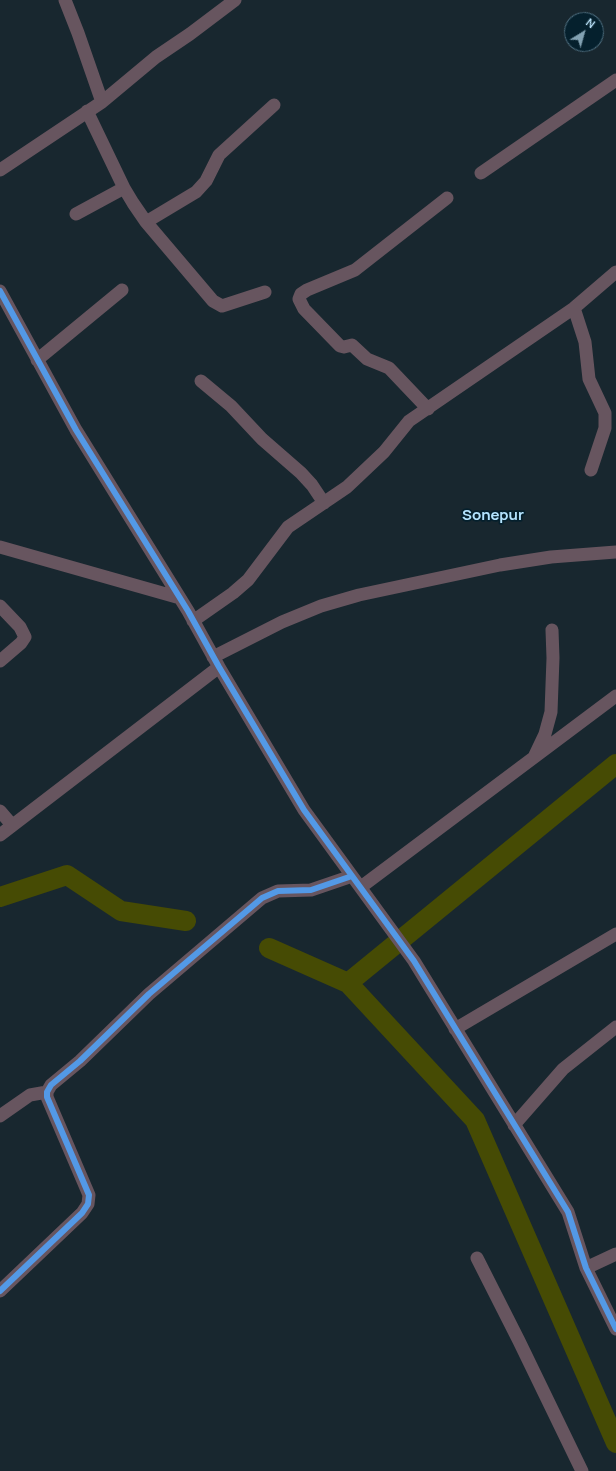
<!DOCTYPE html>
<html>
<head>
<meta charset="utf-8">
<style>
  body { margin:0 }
  #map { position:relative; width:616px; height:1471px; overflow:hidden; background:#18272f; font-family:Manrope,sans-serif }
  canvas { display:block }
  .north { position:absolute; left:564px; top:12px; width:40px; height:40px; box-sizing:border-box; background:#05202d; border:1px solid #4e6e7f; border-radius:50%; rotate:37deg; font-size:11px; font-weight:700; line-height:16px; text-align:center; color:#bbe2f9 }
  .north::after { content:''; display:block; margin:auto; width:14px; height:18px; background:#82a1b2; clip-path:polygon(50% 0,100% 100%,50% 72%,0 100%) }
</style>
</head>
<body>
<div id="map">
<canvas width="616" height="1471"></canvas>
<div class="north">N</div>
</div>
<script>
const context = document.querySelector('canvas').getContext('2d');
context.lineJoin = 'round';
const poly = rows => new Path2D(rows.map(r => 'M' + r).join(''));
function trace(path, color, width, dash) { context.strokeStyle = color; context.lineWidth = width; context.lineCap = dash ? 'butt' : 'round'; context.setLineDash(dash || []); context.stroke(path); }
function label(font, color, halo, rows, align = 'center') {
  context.font = font + ' Manrope,sans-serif'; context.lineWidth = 3.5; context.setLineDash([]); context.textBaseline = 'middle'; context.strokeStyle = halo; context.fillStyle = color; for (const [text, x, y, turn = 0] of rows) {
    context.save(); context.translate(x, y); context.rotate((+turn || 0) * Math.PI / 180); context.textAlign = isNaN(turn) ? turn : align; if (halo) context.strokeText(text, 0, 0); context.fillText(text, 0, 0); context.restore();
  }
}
trace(poly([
  [0,897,67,875,121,911,186,921],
  [269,948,348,983,475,1120,616,1443],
  [348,983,616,764]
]), '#464b04', 20);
trace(poly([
  [65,0,78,33,102,102],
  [87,111,124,188,133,203,146,222,213,301,222,306,265,292],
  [0,170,102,102,156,57,190,34,235,0],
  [481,173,616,80],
  [76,214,124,188],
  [146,222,196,192,206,181,219,155,274,105],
  [0,291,76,430,188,611,219,667,304,810,414,961,568,1212,586,1268,616,1329],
  [574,308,585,342,589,379,605,413,605,428,591,470],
  [37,360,122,290],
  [201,381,231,406,262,439,301,473,312,485,324,503],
  [428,409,389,368,367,359,352,345,344,347,340,346,304,309,299,299,301,294,307,290,355,270,447,198],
  [0,547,180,598],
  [0,606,20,627,25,637,21,643,0,661],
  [193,621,233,593,248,580,288,527,347,487,384,452,409,421,574,308,616,272],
  [213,657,282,622,321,606,359,595,500,565,551,557,616,552],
  [535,755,545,734,551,712,553,658,552,630],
  [0,811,12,825],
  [0,835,219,667],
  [361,887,616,696],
  [455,1029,616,934],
  [0,1116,30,1095,47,1092],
  [514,1125,563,1069,616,1027],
  [477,1258,519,1341,582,1471],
  [586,1268,616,1254],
  [0,1291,82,1213,88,1204,89,1195,47,1097,47,1092,51,1085,80,1061,149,994,262,898,278,891,311,890,352,876]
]), '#67555f', 13);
trace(poly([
  [0,291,76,430,188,611,219,667,304,810,414,961,568,1212,586,1268,616,1329],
  [0,1291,82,1213,88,1204,89,1195,47,1097,47,1092,51,1085,80,1061,149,994,262,898,278,891,311,890,352,876]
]), '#5399e6', 6);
label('bold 15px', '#b3e3fe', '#05202d', [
  ["Sonepur",493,516]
]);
</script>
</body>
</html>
